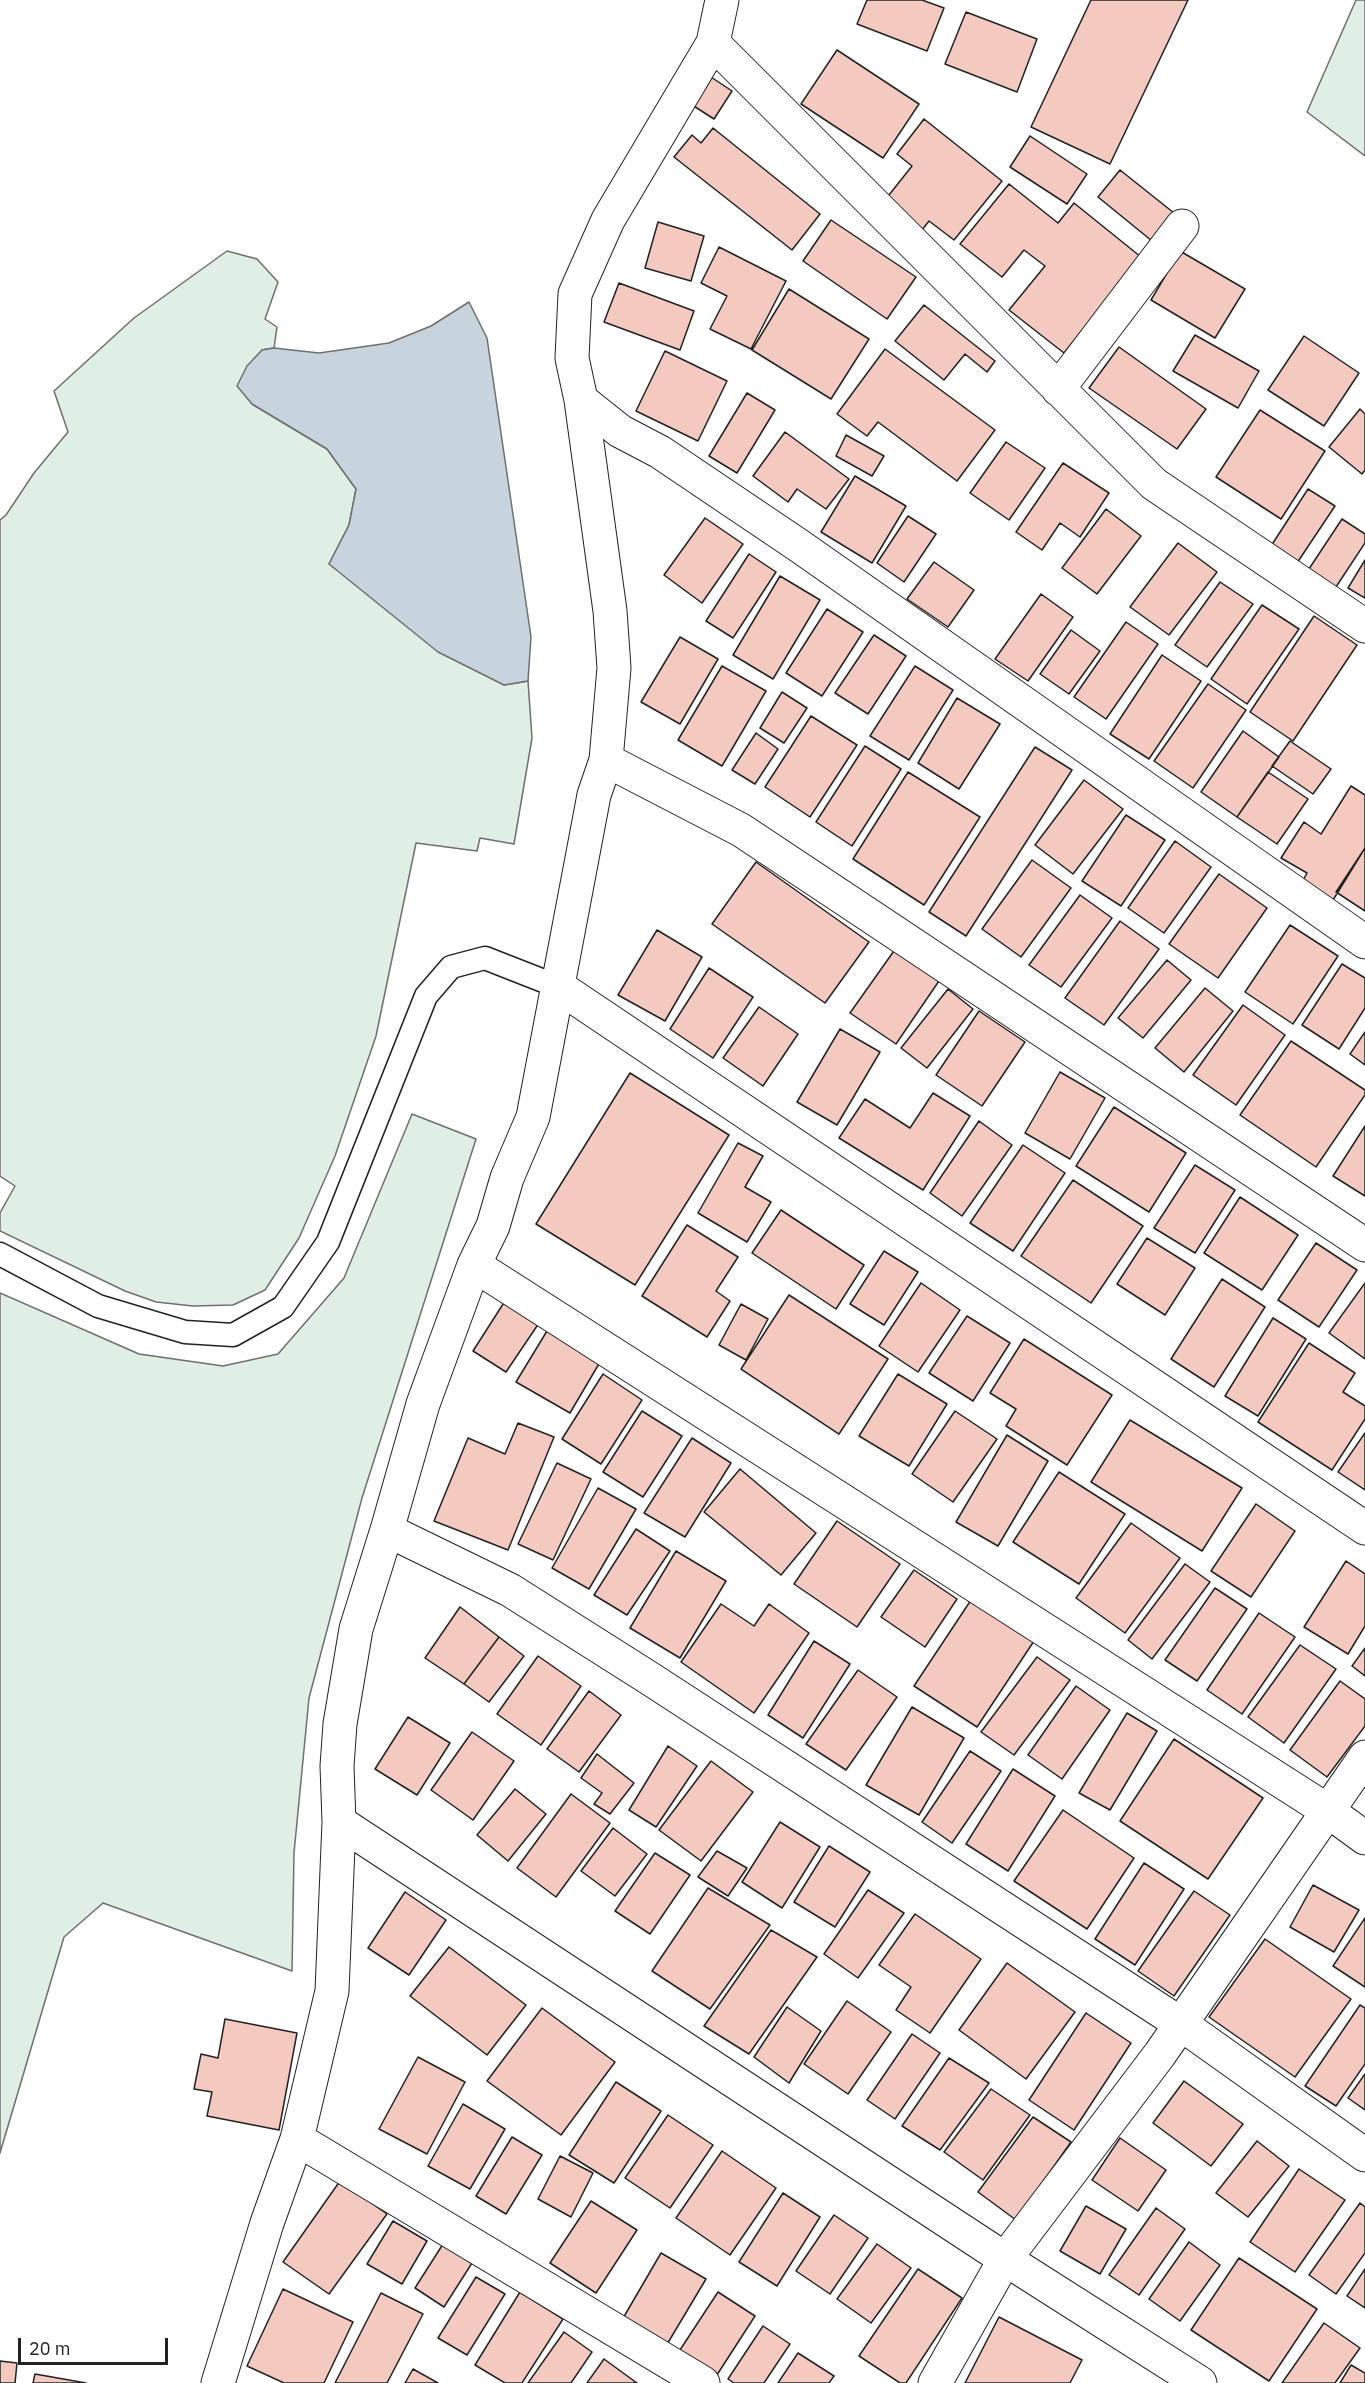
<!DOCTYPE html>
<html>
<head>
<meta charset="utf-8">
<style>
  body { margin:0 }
  #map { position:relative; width:1365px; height:2383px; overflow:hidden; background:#fff; font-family:"IBM Plex Sans",sans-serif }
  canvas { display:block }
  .scale { position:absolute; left:18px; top:2338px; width:150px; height:27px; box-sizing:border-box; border:3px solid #222; border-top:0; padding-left:8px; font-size:18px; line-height:21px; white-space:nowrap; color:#222; -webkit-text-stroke:4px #fff; paint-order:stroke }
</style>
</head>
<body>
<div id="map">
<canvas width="1365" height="2383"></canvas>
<div class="scale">20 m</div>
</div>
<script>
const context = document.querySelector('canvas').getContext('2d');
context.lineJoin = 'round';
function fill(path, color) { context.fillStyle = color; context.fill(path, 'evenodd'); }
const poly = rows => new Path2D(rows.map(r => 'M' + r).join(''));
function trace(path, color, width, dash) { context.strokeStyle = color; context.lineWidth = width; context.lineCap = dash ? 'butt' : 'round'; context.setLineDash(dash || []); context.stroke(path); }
const green = poly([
  [1356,0,1365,0,1365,156,1307,112,1356,0],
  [227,251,257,259,278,282,265,319,277,327,274,348,262,350,252,404,327,449,356,489,349,525,329,564,504,685,528,681,532,738,514,844,480,838,477,851,416,843,376,1036,335,1156,299,1238,265,1290,233,1305,193,1306,156,1302,125,1291,0,1231,0,1213,15,1186,0,1176,0,520,6,515,34,473,68,432,54,391,134,318,227,251],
  [412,1114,476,1139,362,1498,309,1698,294,1853,292,1971,103,1903,64,1937,0,2153,0,1293,139,1354,223,1366,278,1354,344,1278,412,1114]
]);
fill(green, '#e0efe3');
trace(green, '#6f6f6f', 1.5);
const water = poly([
  [469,302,487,338,531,637,528,681,504,685,438,652,329,564,349,525,356,489,327,449,252,404,237,386,247,366,262,350,274,348,319,353,389,343,431,326,469,302]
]);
fill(water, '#c7d3dd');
trace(water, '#6f6f6f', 1.5);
const building = poly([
  [867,0,922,0,944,8,927,51,857,24,867,0],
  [1091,0,1188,0,1110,164,1031,127,1091,0],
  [966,12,1037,39,1017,92,945,64,966,12],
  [837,50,919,104,883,158,801,104,837,50],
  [708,75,732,91,714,119,689,103,708,75],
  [924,119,1002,181,954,240,929,221,922,230,885,200,912,166,897,154,924,119],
  [713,128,820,214,792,250,674,157,692,135,701,143,713,128],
  [1030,136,1087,174,1067,204,1010,167,1030,136],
  [1120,170,1174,213,1152,241,1098,197,1120,170],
  [1009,184,1058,223,1074,203,1141,257,1064,353,1009,310,1045,266,1024,250,1002,277,960,244,1009,184],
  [831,220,916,277,887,319,803,261,831,220],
  [658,222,704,236,691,281,645,268,658,222],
  [719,247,786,281,751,349,710,329,727,296,701,283,719,247],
  [1180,251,1245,289,1215,338,1151,300,1180,251],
  [619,283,694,311,680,350,604,322,619,283],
  [789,289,869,339,831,399,752,350,789,289],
  [924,305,995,361,987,372,965,354,944,380,895,341,924,305],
  [1195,335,1259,371,1238,408,1173,371,1195,335],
  [1304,336,1359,373,1324,426,1268,390,1304,336],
  [1119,347,1206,409,1177,449,1089,388,1119,347],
  [885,349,995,430,957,481,878,422,867,436,837,414,885,349],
  [665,351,727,381,698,441,636,411,665,351],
  [747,393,775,410,737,473,709,456,747,393],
  [1360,409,1365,414,1365,470,1362,474,1329,447,1360,409],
  [1260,410,1325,451,1281,519,1216,477,1260,410],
  [785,432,849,479,826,509,797,489,788,502,753,476,785,432],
  [846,435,884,456,872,476,836,456,846,435],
  [1006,442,1045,468,1009,520,970,493,1006,442],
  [1063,463,1109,493,1080,537,1060,523,1042,550,1016,532,1063,463],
  [855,476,906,506,872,563,821,532,855,476],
  [1308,489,1335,506,1297,563,1271,546,1308,489],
  [1106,509,1141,536,1097,594,1062,568,1106,509],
  [908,516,936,534,904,582,877,563,908,516],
  [705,518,743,544,702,603,664,575,705,518],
  [1342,519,1365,534,1365,543,1332,593,1305,575,1342,519],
  [1178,543,1217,572,1169,635,1130,607,1178,543],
  [749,554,776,572,733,638,706,621,749,554],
  [1365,560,1365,598,1348,588,1365,560],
  [934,562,974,590,948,627,907,599,934,562],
  [780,576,820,600,773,679,733,655,780,576],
  [1220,582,1253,604,1207,667,1175,645,1220,582],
  [1041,594,1073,617,1028,681,995,659,1041,594],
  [1262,605,1299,629,1247,704,1211,679,1262,605],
  [827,609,863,632,822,696,786,673,827,609],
  [1314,616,1357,645,1293,741,1250,712,1314,616],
  [1126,622,1158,644,1106,719,1074,697,1126,622],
  [1071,630,1100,651,1069,694,1040,674,1071,630],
  [874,635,906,656,868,714,835,693,874,635],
  [680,637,718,659,680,724,641,702,680,637],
  [1162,655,1201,681,1149,759,1110,734,1162,655],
  [722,666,766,691,722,766,678,740,722,666],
  [915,666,953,690,909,760,870,736,915,666],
  [1208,684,1246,710,1193,788,1154,761,1208,684],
  [782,692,807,708,784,743,760,728,782,692],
  [957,698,1000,724,959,789,918,763,957,698],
  [811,716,857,745,810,817,765,787,811,716],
  [1243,731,1279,757,1237,817,1201,792,1243,731],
  [756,733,778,749,755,784,732,770,756,733],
  [1290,741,1331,769,1313,794,1272,766,1290,741],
  [865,746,901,769,852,846,816,822,865,746],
  [1035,747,1072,770,966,936,929,912,1035,747],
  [908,772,980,817,924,905,853,859,908,772],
  [1268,772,1308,799,1277,844,1237,817,1268,772],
  [1084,780,1123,809,1073,874,1035,845,1084,780],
  [1351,786,1365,795,1365,848,1330,905,1300,886,1307,873,1281,858,1304,822,1321,834,1351,786],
  [1126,815,1165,840,1121,906,1082,881,1126,815],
  [1175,841,1211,867,1164,933,1128,908,1175,841],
  [1365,848,1365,911,1336,892,1365,848],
  [1032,860,1071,888,1021,957,982,929,1032,860],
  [756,862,869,942,825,1003,712,924,756,862],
  [1219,874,1267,908,1218,978,1169,944,1219,874],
  [1080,895,1112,918,1061,987,1029,965,1080,895],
  [1120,921,1159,949,1104,1025,1065,998,1120,921],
  [1290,925,1338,956,1293,1024,1245,992,1290,925],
  [657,930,702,957,665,1021,618,995,657,930],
  [896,948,941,978,896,1044,850,1013,896,948],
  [1167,960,1191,980,1143,1038,1118,1018,1167,960],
  [1342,964,1365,978,1365,1008,1339,1049,1302,1025,1342,964],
  [709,968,753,997,713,1058,670,1029,709,968],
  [1205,988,1233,1011,1184,1072,1155,1048,1205,988],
  [948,989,973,1009,927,1068,901,1048,948,989],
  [1243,1005,1285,1035,1236,1105,1193,1075,1243,1005],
  [759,1007,798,1034,763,1086,723,1058,759,1007],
  [979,1011,1025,1042,982,1106,936,1075,979,1011],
  [840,1029,880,1052,837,1125,797,1102,840,1029],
  [1365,1032,1365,1065,1350,1054,1365,1032],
  [1291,1041,1365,1090,1365,1095,1316,1167,1240,1115,1291,1041],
  [1060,1072,1105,1098,1070,1159,1025,1133,1060,1072],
  [630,1073,729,1135,635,1285,536,1224,630,1073],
  [933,1093,970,1116,923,1190,839,1138,865,1099,910,1128,933,1093],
  [1114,1107,1186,1153,1149,1212,1076,1166,1114,1107],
  [979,1121,1012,1145,962,1216,930,1193,979,1121],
  [1365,1126,1365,1196,1333,1176,1365,1126],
  [738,1143,763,1156,745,1187,771,1202,747,1242,698,1213,738,1143],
  [1023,1145,1065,1173,1013,1251,970,1223,1023,1145],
  [1195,1165,1235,1190,1195,1253,1154,1228,1195,1165],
  [1073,1180,1143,1226,1091,1303,1021,1256,1073,1180],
  [1240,1197,1298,1235,1262,1290,1204,1253,1240,1197],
  [781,1210,864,1265,836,1309,752,1253,781,1210],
  [687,1225,738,1257,716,1291,730,1301,707,1337,642,1296,687,1225],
  [1147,1238,1195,1268,1165,1315,1117,1284,1147,1238],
  [1316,1243,1357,1270,1319,1327,1278,1300,1316,1243],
  [884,1251,918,1272,884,1325,850,1304,884,1251],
  [1222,1279,1265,1307,1214,1387,1171,1359,1222,1279],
  [921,1283,960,1310,918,1372,879,1346,921,1283],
  [1365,1283,1365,1359,1329,1333,1365,1283],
  [789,1295,888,1359,839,1434,741,1369,789,1295],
  [505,1301,539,1323,506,1372,473,1351,505,1301],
  [741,1304,768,1319,746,1360,719,1345,741,1304],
  [967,1316,1010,1343,973,1401,929,1373,967,1316],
  [1273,1318,1306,1339,1258,1416,1225,1396,1273,1318],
  [547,1331,600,1362,570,1413,516,1382,547,1331],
  [1024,1339,1112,1395,1067,1465,1006,1426,1016,1409,990,1393,1024,1339],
  [1309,1343,1355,1373,1343,1392,1365,1406,1365,1419,1332,1470,1258,1422,1309,1343],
  [603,1374,642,1400,601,1464,562,1439,603,1374],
  [898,1374,947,1404,909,1466,859,1436,898,1374],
  [642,1411,682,1436,643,1497,603,1472,642,1411],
  [955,1411,997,1439,953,1502,912,1474,955,1411],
  [1130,1420,1242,1488,1202,1551,1091,1482,1130,1420],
  [518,1423,554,1437,508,1550,434,1521,468,1438,505,1454,518,1423],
  [1365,1433,1365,1490,1338,1472,1365,1433],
  [1007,1435,1048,1461,998,1546,956,1522,1007,1435],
  [692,1438,731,1463,685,1537,644,1513,692,1438],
  [557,1463,591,1479,553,1560,518,1544,557,1463],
  [740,1469,816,1533,781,1575,704,1512,740,1469],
  [1059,1472,1125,1514,1079,1584,1013,1542,1059,1472],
  [598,1488,636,1509,589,1589,552,1568,598,1488],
  [1256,1504,1295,1531,1251,1597,1211,1571,1256,1504],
  [837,1521,900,1564,857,1627,794,1584,837,1521],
  [1131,1523,1180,1558,1125,1633,1076,1598,1131,1523],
  [636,1529,670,1551,627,1615,594,1595,636,1529],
  [676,1551,726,1581,680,1658,630,1628,676,1551],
  [1346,1561,1365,1574,1365,1626,1348,1654,1304,1627,1346,1561],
  [1185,1564,1210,1582,1152,1659,1128,1640,1185,1564],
  [914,1570,957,1599,925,1647,881,1617,914,1570],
  [1215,1588,1247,1609,1197,1681,1165,1660,1215,1588],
  [973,1597,1036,1638,977,1727,914,1686,973,1597],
  [721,1604,754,1626,769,1604,809,1633,754,1713,681,1662,721,1604],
  [460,1607,499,1637,464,1684,425,1658,460,1607],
  [1259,1613,1295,1637,1242,1714,1207,1690,1259,1613],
  [499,1637,524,1656,489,1702,464,1684,499,1637],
  [814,1641,850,1664,803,1738,768,1715,814,1641],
  [1300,1645,1336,1669,1284,1743,1248,1717,1300,1645],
  [1365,1648,1365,1676,1352,1666,1365,1648],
  [538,1656,581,1686,541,1745,497,1714,538,1656],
  [1037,1657,1070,1680,1014,1755,981,1732,1037,1657],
  [858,1670,897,1697,846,1770,806,1744,858,1670],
  [1340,1681,1365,1699,1365,1726,1327,1777,1290,1750,1340,1681],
  [1076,1686,1110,1710,1062,1779,1028,1755,1076,1686],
  [589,1691,621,1715,579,1772,547,1749,589,1691],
  [912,1707,964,1738,919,1815,866,1785,912,1707],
  [1127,1713,1157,1731,1110,1810,1079,1793,1127,1713],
  [408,1717,450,1743,417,1795,375,1769,408,1717],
  [472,1732,514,1761,473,1820,431,1790,472,1732],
  [1174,1739,1263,1798,1208,1879,1120,1821,1174,1739],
  [668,1746,697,1766,656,1827,629,1810,668,1746],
  [970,1751,1001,1771,952,1843,922,1822,970,1751],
  [597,1754,634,1783,610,1814,594,1804,602,1793,581,1778,597,1754],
  [711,1761,753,1792,701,1861,659,1830,711,1761],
  [1013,1769,1055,1796,1008,1871,966,1844,1013,1769],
  [515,1789,546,1814,508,1861,477,1835,515,1789],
  [571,1794,610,1823,556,1897,517,1868,571,1794],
  [1063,1810,1134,1858,1087,1929,1014,1881,1063,1810],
  [780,1822,820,1847,782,1908,742,1882,780,1822],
  [613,1828,647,1854,615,1896,581,1871,613,1828],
  [829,1846,870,1872,835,1927,794,1902,829,1846],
  [717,1851,747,1868,728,1896,698,1877,717,1851],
  [655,1853,690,1875,650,1934,615,1911,655,1853],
  [1144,1863,1184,1889,1135,1965,1095,1939,1144,1863],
  [1313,1885,1359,1910,1334,1952,1290,1927,1313,1885],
  [708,1888,770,1925,710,2009,652,1971,708,1888],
  [868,1890,904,1913,858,1978,824,1954,868,1890],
  [1194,1891,1230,1915,1174,1996,1138,1971,1194,1891],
  [405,1892,446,1920,409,1975,368,1948,405,1892],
  [915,1914,981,1959,930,2033,896,2010,911,1987,879,1965,915,1914],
  [1365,1918,1365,1987,1333,1966,1365,1918],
  [771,1930,817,1957,749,2054,704,2026,771,1930],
  [1265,1939,1351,1999,1295,2077,1209,2017,1265,1939],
  [449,1947,526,2005,487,2055,410,1996,449,1947],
  [1007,1963,1075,2012,1026,2079,959,2030,1007,1963],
  [847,2001,891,2032,848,2094,804,2064,847,2001],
  [1360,2005,1365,2008,1365,2064,1336,2106,1305,2086,1360,2005],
  [787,2007,821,2031,789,2083,754,2057,787,2007],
  [542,2008,615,2062,561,2135,487,2081,542,2008],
  [1086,2013,1131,2043,1074,2130,1029,2100,1086,2013],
  [225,2019,297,2033,279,2130,207,2116,212,2092,194,2089,201,2054,218,2058,225,2019],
  [912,2034,940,2053,895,2119,867,2100,912,2034],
  [418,2057,465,2082,427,2154,379,2129,418,2057],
  [949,2058,989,2083,940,2150,902,2126,949,2058],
  [1365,2074,1365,2110,1348,2098,1365,2074],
  [1184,2081,1243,2124,1211,2166,1153,2123,1184,2081],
  [616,2082,661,2111,614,2183,569,2155,616,2082],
  [991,2089,1030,2115,983,2180,944,2152,991,2089],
  [463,2104,505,2129,470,2189,428,2166,463,2104],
  [668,2115,713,2145,670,2208,625,2178,668,2115],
  [1033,2117,1071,2142,1016,2220,978,2192,1033,2117],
  [512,2137,542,2155,506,2214,476,2196,512,2137],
  [1120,2138,1166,2170,1138,2211,1092,2180,1120,2138],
  [1257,2141,1289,2166,1248,2217,1216,2193,1257,2141],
  [722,2151,776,2188,730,2255,676,2218,722,2151],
  [560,2156,593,2173,571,2217,538,2199,560,2156],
  [1299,2169,1345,2200,1295,2272,1250,2242,1299,2169],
  [340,2181,387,2214,329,2294,283,2262,340,2181],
  [783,2193,820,2217,777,2286,739,2262,783,2193],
  [591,2201,637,2230,596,2293,550,2263,591,2201],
  [1360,2203,1365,2207,1365,2253,1336,2294,1309,2275,1360,2203],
  [1086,2206,1126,2229,1100,2274,1060,2251,1086,2206],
  [1156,2208,1185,2229,1139,2295,1109,2275,1156,2208],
  [834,2215,868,2238,830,2294,796,2271,834,2215],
  [393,2221,427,2241,402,2284,367,2264,393,2221],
  [1189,2242,1220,2265,1180,2321,1149,2299,1189,2242],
  [443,2244,472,2263,444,2307,415,2288,443,2244],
  [877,2244,911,2268,871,2323,837,2299,877,2244],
  [661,2253,706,2279,666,2346,622,2320,661,2253],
  [1239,2258,1317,2309,1269,2381,1191,2330,1239,2258],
  [918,2269,962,2298,906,2383,900,2383,859,2356,918,2269],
  [1365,2269,1365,2308,1347,2296,1365,2269],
  [476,2277,505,2294,467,2355,438,2338,476,2277],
  [283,2289,353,2322,324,2383,284,2383,247,2366,283,2289],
  [520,2292,563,2319,522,2383,505,2383,475,2365,520,2292],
  [718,2292,755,2316,713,2381,676,2356,718,2292],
  [381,2293,423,2314,387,2383,335,2383,381,2293],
  [999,2317,1082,2360,1070,2383,965,2383,999,2317],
  [1324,2323,1360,2348,1335,2383,1282,2383,1324,2323],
  [763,2326,790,2344,764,2383,734,2383,728,2379,763,2326],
  [564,2332,592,2352,571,2383,528,2383,564,2332],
  [798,2353,834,2376,829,2383,778,2383,798,2353],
  [604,2359,637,2383,587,2383,604,2359],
  [0,2361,17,2363,15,2383,0,2383,0,2361],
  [1351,2365,1365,2373,1365,2383,1340,2383,1351,2365],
  [413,2369,438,2383,405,2383,413,2369],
  [35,2374,86,2383,33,2383,35,2374]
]);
fill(building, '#f3c9c0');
trace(building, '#222', 1.5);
const lane = poly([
  [0,1254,98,1306,185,1332,233,1335,283,1307,328,1242,426,996,451,967,485,958,559,987]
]);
const street = poly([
  [713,43,1154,484,1365,626],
  [1058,389,1182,226],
  [581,400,620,431,660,452,798,545,1365,942],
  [606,760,741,830,1365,1245],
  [559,987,1365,1528],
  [474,1265,1328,1811,1365,1838],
  [387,1530,510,1590,649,1678,1181,2024,1365,2155],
  [339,1822,1005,2259,1200,2383],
  [297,2139,703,2383],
  [218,2383,267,2223,297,2139,332,1991,339,1822,337,1766,340,1724,356,1629,387,1530,423,1404,474,1265,493,1226,507,1178,533,1117,594,795,606,760,614,668,610,611,581,400,572,358,575,294,608,220,713,43,722,0],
  [935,2383,1005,2259,1160,2054,1365,1757]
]);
trace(lane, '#222', 25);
trace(street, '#222', 35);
trace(lane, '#fff', 22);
trace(street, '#fff', 33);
</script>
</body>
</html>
